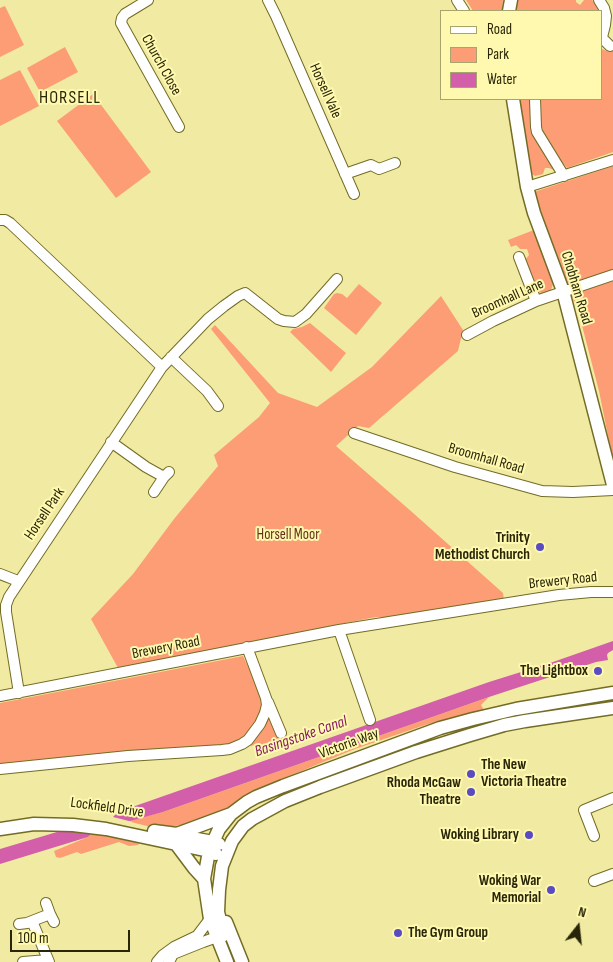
<!DOCTYPE html>
<html>
<head>
<meta charset="utf-8">
<style>
  body { margin:0 }
  #map { position:relative; width:613px; height:962px; overflow:hidden; background:#f1eaa2; font-family:"Sofia Sans Condensed",sans-serif }
  canvas { display:block }
  .legend { position:absolute; left:440px; top:10px; width:162px; height:90px; box-sizing:border-box; background:#fff8af; border:1px solid #a9a46c; margin:0; padding:6px 9px; list-style:none; font-size:15px; color:#292608 }
  .legend li { display:flex; align-items:center; gap:10px; height:25px }
  .legend b { width:25px; border:1px solid #a9a46c }
  .north { position:absolute; left:553px; top:902px; width:50px; height:50px; -webkit-text-stroke:4px #fff8af; paint-order:stroke; rotate:16deg; font-size:14px; font-weight:700; line-height:20px; text-align:center; color:#292608 }
  .north::after { content:''; display:block; margin:auto; width:18px; height:22px; background:#292608; clip-path:polygon(50% 0,100% 100%,50% 72%,0 100%) }
  .scale { position:absolute; left:10px; top:930px; width:120px; height:22px; box-sizing:border-box; border:2px solid #292608; border-top:0; padding-left:6px; font-size:15px; line-height:18px; white-space:nowrap; color:#292608; -webkit-text-stroke:4px #fff8af; paint-order:stroke }
</style>
</head>
<body>
<div id="map">
<canvas width="613" height="962"></canvas>
<ul class="legend">
<li><b style="height:6px;background:#fff"></b>Road</li>
<li><b style="height:14px;background:#fc9d76"></b>Park</li>
<li><b style="height:14px;background:#d35faa"></b>Water</li>
</ul>
<div class="north">N</div>
<div class="scale">100 m</div>
</div>
<script>
const context = document.querySelector('canvas').getContext('2d');
context.lineJoin = 'round';
function fill(path, color) { context.fillStyle = color; context.fill(path, 'evenodd'); }
const poly = rows => new Path2D(rows.map(r => 'M' + r).join(''));
function trace(path, color, width, dash) { context.strokeStyle = color; context.lineWidth = width; context.lineCap = dash ? 'butt' : 'round'; context.setLineDash(dash || []); context.stroke(path); }
function label(font, color, halo, rows, align = 'center') {
  context.font = font + ' "Sofia Sans Condensed",sans-serif'; context.lineWidth = 4; context.setLineDash([]); context.textBaseline = 'middle'; context.strokeStyle = halo; context.fillStyle = color; for (const [text, x, y, turn = 0] of rows) {
    context.save(); context.translate(x, y); context.rotate((+turn || 0) * Math.PI / 180); context.textAlign = isNaN(turn) ? turn : align; if (halo) context.strokeText(text, 0, 0); context.fillText(text, 0, 0); context.restore();
  }
}
fill(poly([
  [466,0,503,0,502,11,473,11],
  [517,0,576,0,576,2,580,5,584,0,592,0,596,4,599,11,516,11],
  [5,6,24,45,0,57,0,8],
  [65,47,78,72,40,92,27,68],
  [613,48,613,152,567,168,557,156,543,131,541,125,539,99,602,99,602,49,609,52],
  [20,70,39,106,0,126,0,80],
  [93,94,151,172,116,198,57,121],
  [519,99,531,99,554,167,554,170,549,168,545,168,543,174,535,176,532,174],
  [613,166,613,270,568,285,552,243,534,192],
  [534,230,553,284,551,290,544,294,536,291,525,260,529,255,527,249,520,249,516,245,511,247,508,240],
  [613,278,613,461,599,391,578,310,570,293],
  [359,284,382,303,356,335,324,308,334,294,337,293,342,294,347,298],
  [441,296,463,330,458,351,369,428,358,426,336,446,412,512,503,593,504,600,389,617,376,617,118,668,91,619,133,574,174,519,218,466,214,455,259,417,270,403,211,329,215,325,278,393,317,407,372,367],
  [310,323,346,353,331,372,290,332,293,329,302,327],
  [243,656,285,744,181,749,0,766,0,703],
  [489,697,481,705,484,710,425,725,355,749,260,788,219,813,183,825,166,827,151,827,127,821,163,812],
  [92,831,140,841,138,845,129,846,119,842,81,854,77,852,60,858,56,857,54,851,88,837]
]), '#fc9d76');
fill(poly([
  [613,641,613,650,608,653,607,655,608,660,596,662,489,697,163,812,93,831,88,837,0,864,0,849,57,832,69,832,80,829,113,817,118,812,489,682,553,662]
]), '#d35faa');
fill(poly([
  [109,816,133,822,102,831,74,828]
]), '#f1eaa2');
const minor = poly([
  [148,0,125,14,122,18,121,23,179,127],
  [268,0,276,16,354,194],
  [457,0,464,11],
  [599,0,604,8,606,16,605,25,602,37],
  [602,38,610,46],
  [535,99,536,127,537,132,564,176],
  [345,174,371,165,379,169,395,163],
  [527,187,613,160],
  [0,220,5,220,10,223,162,367],
  [519,257,536,301],
  [467,335,493,321,536,301,613,275],
  [171,357,207,391,218,406],
  [354,433,455,467,542,491,573,492,613,490],
  [111,442,146,467,164,477],
  [154,492,164,477,169,472],
  [0,574,18,581],
  [339,630,370,720],
  [19,693,6,612,6,605,9,597,162,367,208,319,224,306,238,296,245,293,278,319,284,321,295,322,306,314,337,279],
  [0,696,339,630,559,595,591,592,613,592],
  [268,702,281,733],
  [0,769,128,756,222,750,230,749,242,744,248,740,260,724,265,713,267,705,266,698,247,647],
  [594,836,584,810,613,798],
  [594,881,613,874],
  [46,903,50,914],
  [32,921,49,962],
  [19,924,27,923,50,914,54,922],
  [23,962,48,960],
  [157,962,163,955,174,947,197,936,210,919],
  [169,962,173,954,203,942,217,937]
]);
const major = poly([
  [509,11,511,0],
  [513,99,527,187,534,213,563,291,613,485],
  [0,829,34,824,73,825,106,829,209,851,216,854],
  [154,831,177,834,181,836,213,842,219,844],
  [177,834,231,814],
  [176,844,194,868,204,879],
  [226,922,242,962],
  [217,937,222,936,223,932,218,912,219,890,222,866,232,841,243,826,252,819,285,801,320,787,416,752,470,735,504,725,525,721,613,708],
  [227,962,210,919,204,879,209,851,219,829,231,814,247,802,256,797,283,786,440,728,473,719,516,709,613,693]
]);
trace(minor, '#736c25', 12);
trace(major, '#736c25', 15);
trace(minor, '#fff', 10);
trace(major, '#fff', 12);
for (const [x, y, r, color] of [
  [540,547,5,"#5a4bc3"],
  [598,671,5,"#5a4bc3"],
  [471,774,5,"#5a4bc3"],
  [471,792,5,"#5a4bc3"],
  [529,835,5,"#5a4bc3"],
  [551,890,5,"#5a4bc3"],
  [398,933,5,"#5a4bc3"]
]) { const dot = new Path2D(); dot.arc(x, y, r, 0, 2 * Math.PI); context.fillStyle = color; context.fill(dot); trace(dot, '#fff8af', 2); }
label('15px', '#292608', '#fff8af', [
  ["Church Close",161,65,61],
  ["Horsell Vale",325,91,66],
  ["Chobham Road",576,288,73],
  ["Broomhall Lane",508,299,-24],
  ["Broomhall Road",486,459,16],
  ["Horsell Park",45,514,-56],
  ["Brewery Road",563,581,-6],
  ["Brewery Road",166,648,-11],
  ["Victoria Way",349,744,-20],
  ["Lockfield Drive",107,808,8]
]);
label('15px', '#62301a', '#fff8af', [
  ["Horsell Moor",288,535]
]);
label('bold 15px', '#292608', '#fff8af', [
  ["Trinity",530,538],
  ["Methodist Church",530,555],
  ["The Lightbox",588,671],
  ["The New",481,765,"left"],
  ["Victoria Theatre",481,782,"left"],
  ["Rhoda McGaw",461,783],
  ["Theatre",461,800],
  ["Woking Library",519,835],
  ["Woking War",541,881],
  ["Memorial",541,898],
  ["The Gym Group",408,933,"left"]
], 'right');
label('italic 16px', '#861d66', '#fff8af', [
  ["Basingstoke Canal",301,737,-19]
]);
context.letterSpacing = '1px';
label('18px', '#292608', '#fff8af', [
  ["HORSELL",70,98]
]);
context.letterSpacing = '0px';
</script>
</body>
</html>
